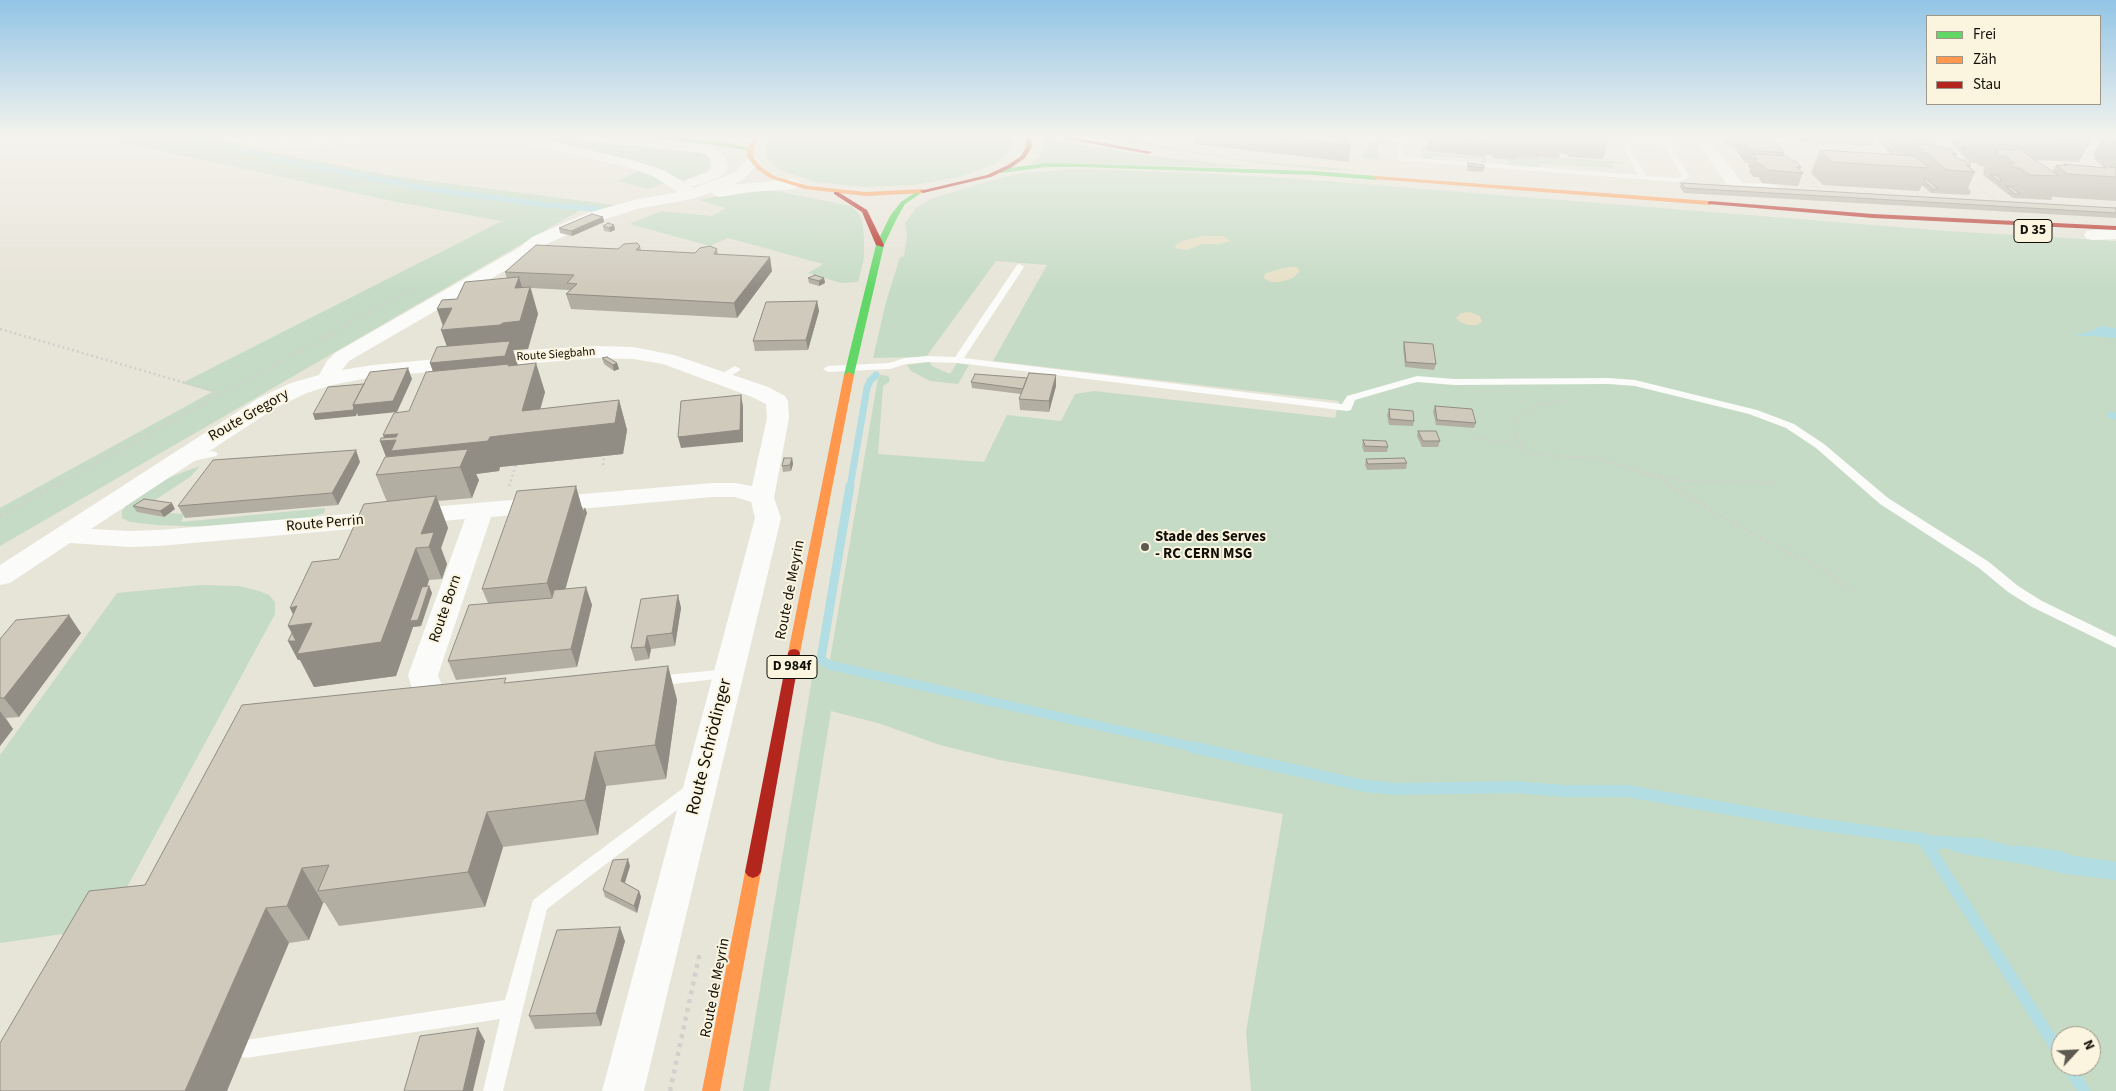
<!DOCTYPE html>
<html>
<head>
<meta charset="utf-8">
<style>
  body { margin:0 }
  #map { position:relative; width:2116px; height:1091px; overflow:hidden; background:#e7e4d8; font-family:"Source Sans 3",sans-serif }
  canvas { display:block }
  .legend { position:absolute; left:1926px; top:15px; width:175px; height:90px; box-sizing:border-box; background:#fbf4df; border:1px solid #9d9889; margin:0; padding:6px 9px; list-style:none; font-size:15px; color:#110f08 }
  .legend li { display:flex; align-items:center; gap:10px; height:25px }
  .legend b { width:25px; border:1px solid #9d9889 }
  .north { position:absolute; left:2051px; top:1026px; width:50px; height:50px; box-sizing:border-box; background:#fbf4df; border:1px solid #9d9889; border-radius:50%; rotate:65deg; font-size:14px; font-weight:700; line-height:20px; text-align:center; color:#110f08 }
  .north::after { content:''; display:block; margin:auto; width:18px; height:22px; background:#5c5a51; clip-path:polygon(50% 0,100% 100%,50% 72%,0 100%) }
</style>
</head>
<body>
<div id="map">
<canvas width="2116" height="1091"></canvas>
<ul class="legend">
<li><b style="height:6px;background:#63d668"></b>Frei</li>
<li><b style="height:6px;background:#ff974d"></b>Zäh</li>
<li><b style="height:6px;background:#b3261e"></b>Stau</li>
</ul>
<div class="north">N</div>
</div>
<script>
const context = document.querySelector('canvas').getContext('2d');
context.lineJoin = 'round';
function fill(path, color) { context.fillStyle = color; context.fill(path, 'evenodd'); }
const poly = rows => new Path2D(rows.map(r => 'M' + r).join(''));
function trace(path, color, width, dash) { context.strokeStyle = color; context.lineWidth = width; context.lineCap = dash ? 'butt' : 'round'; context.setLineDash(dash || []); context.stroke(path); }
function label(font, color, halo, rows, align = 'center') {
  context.font = font + ' "Source Sans 3",sans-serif'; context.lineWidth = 4; context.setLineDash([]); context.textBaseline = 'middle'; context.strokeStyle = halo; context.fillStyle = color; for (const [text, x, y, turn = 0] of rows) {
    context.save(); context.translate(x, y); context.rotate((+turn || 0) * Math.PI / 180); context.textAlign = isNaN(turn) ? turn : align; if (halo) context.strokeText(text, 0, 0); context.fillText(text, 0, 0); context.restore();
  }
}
fill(poly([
  [96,137,215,137,259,150,399,177,615,205,592,212,582,209,0,546,0,508,212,392,182,383,502,221,397,202],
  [524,137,546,137,698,152,705,154,710,161,710,168,695,178,679,181,533,138],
  [773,137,1012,137,1013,143,1008,154,995,164,961,177,914,185,863,187,816,182,782,171,770,162,767,157,766,146],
  [1096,137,1129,137,1161,146,1244,160,1358,170,1325,170,1256,163],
  [1381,137,1389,137,1386,140,1395,142,1390,144,1379,143,1378,160,1362,158,1365,151,1374,141],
  [1044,139,1139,154,1249,167,1030,164,1040,156],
  [1410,145,1431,147,1432,153,1486,157,1487,164,1482,163,1481,159,1432,156,1432,159,1423,159,1421,147,1409,146],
  [1515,156,1537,158,1537,156,1621,162,1625,164,1612,163,1614,168,1540,164,1541,168,1509,165,1507,159],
  [1075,169,1199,173,1299,179,1948,231,2116,241,2116,1091,1251,1091,1246,1032,1283,814,1000,760,940,745,878,723,831,711,769,1091,743,1091,815,661,829,665,878,378,881,375,888,376,890,379,889,382,883,386,878,454,984,462,1007,415,1061,421,1075,394,1094,391,1335,418,1339,401,993,361,1047,265,996,261,926,357,873,358,886,302,900,257,904,256,907,235,905,223,916,208,931,199,943,195,1004,177,1025,173],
  [2061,1036,2091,1036,2091,1066,2061,1066],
  [639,170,651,174,665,183,648,189,617,181],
  [771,190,851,206,859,214,862,220,864,237,864,259,858,282,841,283,808,273,823,264,728,238,710,246,630,224,661,211,712,216,726,208,699,200,731,193],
  [930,362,932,366,950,374,957,363,969,365,958,384,930,381,911,371,907,365],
  [200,466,190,477,137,512,164,517,169,513,184,514,181,522,325,508,324,513,308,518,211,527,157,525,130,522,122,518,122,511,126,506,165,479],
  [200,585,239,586,259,591,269,595,275,602,275,614,113,913,105,928,0,943,0,755,117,593]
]), '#c5dbc5');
fill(poly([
  [1204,236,1224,236,1231,241,1220,244,1203,244,1187,250,1175,248,1176,245,1182,241],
  [1288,267,1297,267,1300,271,1293,278,1280,282,1271,282,1263,278,1266,273],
  [1470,312,1480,316,1482,322,1477,325,1468,325,1460,322,1456,318,1461,313]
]), '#e7e0c6');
fill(poly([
  [2101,326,2116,328,2116,338,2072,335,2089,332],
  [1922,835,1981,838,2016,847,2018,845,2061,851,2074,856,2113,861,2116,862,2116,880,2065,874,2028,865,1963,854,1945,848,1931,852]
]), '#b2dee3');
trace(poly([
  [183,137,296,163,429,189,547,205,599,209]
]), '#b2dee3', 5.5);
trace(poly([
  [2111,415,2116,416],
  [850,487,867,388,870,381,876,375]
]), '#b2dee3', 7);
trace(poly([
  [850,486,821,659,829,665,1198,748]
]), '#b2dee3', 9);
trace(poly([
  [1192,747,1365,786,1397,789,1514,787,1564,791,1627,791,1809,823,1923,839,2061,1055],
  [2068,1066,2084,1091]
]), '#b2dee3', 12);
trace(poly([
  [134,137,268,169,510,212,526,219,528,224],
  [1775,137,1798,167,1821,192],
  [1774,144,1833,149,1839,152],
  [2039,165,2058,167],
  [1798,167,1817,168],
  [1967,168,1988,169],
  [1968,179,1996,201],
  [1918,185,1927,193,1916,193,1920,198],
  [766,207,813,223,840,242],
  [932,211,945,208],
  [801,217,830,214],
  [846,223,841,232,840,242,847,275],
  [411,289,442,272]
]), '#d2d0cd', 2, [1, 2.5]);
trace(poly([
  [0,329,220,393],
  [1475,437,1506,443,1534,454,1600,459,1651,475,1672,487],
  [1526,451,1516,436,1514,426,1517,420,1536,405,1563,401],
  [603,465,604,456],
  [1654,476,1687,481,1777,483],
  [509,486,516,465],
  [52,487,414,288]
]), '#d2d0cd', 2.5, [2, 3]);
trace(poly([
  [1670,486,1763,540,1817,566,1853,593],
  [0,516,54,486]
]), '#d2d0cd', 3, [2.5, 4]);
trace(poly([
  [670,1091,700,952]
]), '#d2d0cd', 4.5, [4, 5]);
fill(poly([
  [1409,137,1418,137,1404,146,1403,157,1638,175,1625,150,1624,145,1629,141,1666,141,1681,137,1694,137,1670,144,1690,177,1677,182,1397,160,1398,145,1409,137],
  [1633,144,1664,145,1682,176,1676,178,1646,176,1631,150,1631,146,1633,144],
  [1020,264,1024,267,964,358,1342,404,1347,396,1417,376,1454,379,1609,378,1635,380,1757,410,1794,424,1824,444,1888,498,1989,562,2018,586,2042,601,2116,637,2116,648,2032,607,2008,592,1979,568,1880,504,1816,448,1786,428,1749,414,1635,386,1609,384,1454,385,1417,382,1355,400,1351,410,1347,411,958,363,927,362,906,364,890,369,828,372,823,369,828,366,889,363,905,358,927,356,955,357,1017,265,1020,264],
  [735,366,740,369,739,371,723,380,715,380,714,378,735,366],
  [212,451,216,452,218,454,216,456,185,463,179,460,181,458,212,451],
  [728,669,733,671,735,674,733,677,656,686,651,685,649,681,651,677,656,676,728,669],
  [692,784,698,786,700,790,698,794,547,909,503,1091,483,1091,500,1019,246,1058,239,1056,236,1049,239,1042,246,1040,505,1000,533,900,686,786,692,784]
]), '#fbfbf9');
fill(poly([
  [225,137,296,138,428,137,421,141,296,146,262,145,232,141,225,137],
  [498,137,539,138,632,160,663,170,687,184,685,182,688,179,708,172,712,168,711,159,707,155,699,152,581,141,574,137,633,137,701,144,717,149,725,158,728,169,718,178,698,185,690,186,694,188,734,173,748,158,753,157,758,158,760,161,758,164,744,179,733,185,793,179,798,181,801,184,798,187,793,189,750,192,720,197,714,195,712,192,692,199,637,209,600,221,544,245,532,255,349,361,342,370,373,365,543,349,595,346,633,347,674,355,768,387,785,396,788,401,789,418,774,498,781,518,644,1091,602,1091,755,518,751,502,735,497,712,497,491,517,438,675,450,709,445,717,434,720,423,717,418,709,408,675,465,519,159,546,129,547,70,543,10,583,0,585,0,565,259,398,291,383,319,375,327,361,335,353,520,247,532,237,588,213,634,200,678,192,653,176,627,167,539,146,505,141,498,137],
  [595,358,633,359,663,364,752,397,766,404,767,418,752,486,735,483,712,483,159,530,129,531,91,529,275,408,307,393,332,385,373,377,595,358],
  [1686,137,1705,137,1711,141,1742,183,1771,184,1777,186,1779,189,1777,192,1771,194,1731,190,1701,147,1686,137],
  [2053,140,2116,145,2116,153,2048,147,2046,144,2048,141,2053,140],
  [2116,229,2116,239,2093,240,2087,239,2084,235,2087,231,2093,230,2116,229]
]), '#fbfbf9');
fill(poly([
  [645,137,672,137,722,142,753,149,750,151,722,146,645,137],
  [1047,163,1314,171,1376,176,1379,178,1376,180,1314,175,1081,167,1047,167,1001,173,998,171,1001,169,1047,163],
  [919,190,924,191,905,204,898,216,884,245,854,375,849,378,846,377,844,375,876,245,890,216,901,202,919,190]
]), '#63d668');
fill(poly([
  [754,137,760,137,753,149,753,157,761,167,774,176,808,186,866,192,923,189,926,191,923,193,866,196,805,189,770,178,757,169,747,157,747,149,754,137],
  [1376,176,1710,201,1713,203,1710,205,1374,179,1373,178,1376,176],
  [849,372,854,375,800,653,798,656,794,657,790,656,788,653,844,375,849,372],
  [753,866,758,868,761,872,720,1091,702,1091,745,872,748,868,753,866]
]), '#ff974d');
fill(poly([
  [1025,137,1031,137,1032,147,1025,158,1012,167,991,177,923,193,920,191,987,175,1008,165,1021,156,1026,147,1025,137],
  [1055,137,1072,137,1152,152,1149,154,1055,137],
  [834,192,838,192,867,210,884,245,883,247,876,245,862,212,834,194,834,192],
  [1710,201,1873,214,2116,226,2116,230,1873,218,1708,204,1708,202,1710,201],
  [794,649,798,650,800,653,761,872,758,876,753,878,748,876,745,872,788,653,790,650,794,649]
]), '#b3261e');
fill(poly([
  [1194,137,1347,137,1351,146,1349,162,1194,144],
  [1428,137,1609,137,1603,159,1568,157,1567,154,1560,153,1559,158,1538,156,1538,158,1516,157,1515,160,1493,158,1492,155,1486,155,1486,157,1426,151],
  [1727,137,1772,137,1784,153,1783,155,1801,167,1800,169,1803,173,1798,186,1762,183,1758,177,1754,177,1749,172,1750,169,1748,166,1749,163,1745,163,1735,148,1724,144],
  [1782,137,1937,137,1934,145,1957,154,1955,157,1960,160,1971,165,1970,168,1975,172,1968,188,1971,191,1969,195,1931,193,1922,185,1919,191,1823,185,1811,173,1820,150,1890,154,1876,138,1872,146,1864,145,1863,147,1839,143,1839,145,1817,143,1816,141,1807,141,1806,142,1783,139],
  [1957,137,2087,137,2091,140,2079,162,2035,160,2052,172,2056,165,2064,166,2064,164,2103,168,2103,166,2094,159,2095,157,2093,155,2102,137,2116,137,2116,201,2055,197,2053,196,2051,200,2013,198,1983,175,1984,172,1983,171,1985,167,1979,166,1976,163,1970,163,1950,142,1952,138,1957,139],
  [1468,163,1484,168,1483,172,1467,171],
  [1681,183,2116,208,2116,218,1684,193,1680,187],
  [603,217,604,222,572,236,560,233,559,228],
  [614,225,615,230,610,232,604,231,603,226],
  [640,246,641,250,695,253,717,249,718,254,772,271,737,318,571,309,566,294,569,291,569,290,531,288,538,314,528,349,513,350,518,365,545,392,540,409,619,400,627,430,623,454,500,467,499,471,476,474,479,480,472,498,438,501,448,528,441,548,447,564,442,579,429,580,427,587,429,586,432,593,421,626,413,627,396,676,314,687,300,660,298,660,288,641,292,633,288,626,339,559,387,502,376,475,386,457,380,441,409,411,433,371,430,363,447,346,441,330,443,327,437,309,457,299,507,279,505,272,618,249],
  [808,278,824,278,825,283,819,286,809,283],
  [817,301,819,311,808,350,755,351,753,341],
  [1404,342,1436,364,1434,370,1405,367,1403,347],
  [602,358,617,363,619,369,614,371,604,364],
  [971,382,1056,386,1049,412,1020,410,1019,399,1021,394,972,388],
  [1435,406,1476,423,1474,428,1436,425,1433,411],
  [1389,409,1414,421,1413,426,1389,425,1387,415],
  [1418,431,1440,441,1438,447,1422,447,1417,436],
  [1363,440,1388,447,1387,452,1364,452,1362,446],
  [792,458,793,464,791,471,783,472,782,466],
  [1366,459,1407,463,1406,469,1367,470,1365,465],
  [360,462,338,505,185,518,178,506],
  [133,506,175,509,164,517,137,512],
  [582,507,587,513,565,589,586,587,592,605,577,667,456,680,448,661,488,603,482,589],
  [678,595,681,608,675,646,651,649,649,659,635,661,631,648],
  [81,633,19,717,6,718,13,729,0,746,0,639],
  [668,666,677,700,666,779,606,786,598,835,503,847,485,907,339,926,325,903,323,903,309,940,289,943,145,885,508,683],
  [630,866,625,883,639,891,641,897,637,913,605,897,603,890],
  [625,941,601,1026,535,1029,529,1016]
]), '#b2aea2');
fill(poly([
  [603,217,604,222,572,236,571,231],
  [614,225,615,230,610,232,609,228],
  [770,257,772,271,737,318,734,303],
  [519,277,526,301,530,287,538,314,528,349,513,350,519,369,440,392,430,363,451,358,441,330,445,330,437,309,452,308,515,288],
  [824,278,825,283,819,286,819,281],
  [817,301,819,311,808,350,806,340],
  [536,363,545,392,534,432,619,400,627,430,623,454,500,467,499,471,476,474,479,480,472,498,460,467,392,472,380,441,385,441,383,435,398,434,490,437,522,411],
  [617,363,619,369,614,371,613,365],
  [408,368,412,379,397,412,358,416,357,413,356,416,315,420,313,414,353,405],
  [1056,375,1056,386,1049,412,1049,401],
  [741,395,743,406,743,442,681,448,678,437],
  [356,450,360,462,338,505,332,493],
  [792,458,793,464,791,471,790,465],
  [576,486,585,518,558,616,547,583],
  [436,496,448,528,441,548,447,564,442,579,429,547,421,534],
  [172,503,175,509,164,517,160,511],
  [585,507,587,513,585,518,583,512],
  [416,548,429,580,416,620,429,586,432,593,421,626,413,627,396,676,314,687,300,660,298,660,288,641,296,641,288,626,298,625,290,608],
  [586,587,592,605,577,667,571,649],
  [678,595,681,608,675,646,672,633],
  [69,615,81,633,19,717,4,698],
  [647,636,651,649,649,659,645,647],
  [668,666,677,700,666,779,655,745],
  [0,711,13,729,0,746],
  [595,752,606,786,598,835,585,800],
  [487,812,503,847,485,907,468,872],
  [628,859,630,866,623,888,621,881],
  [302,868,323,903,309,940,287,906],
  [639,891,641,897,637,913,634,906],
  [266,908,289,943,227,1091,185,1091],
  [620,927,625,941,601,1026,596,1013],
  [478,1028,485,1041,473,1091,463,1091]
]), '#918d84');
const building = poly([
  [1275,137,1347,137,1351,146,1275,137],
  [1454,137,1489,137,1489,141,1454,137],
  [1741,137,1772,137,1784,153,1750,150,1741,137],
  [1881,137,1885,137,1900,155,1896,155,1881,137],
  [1933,137,1935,140,1908,137,1933,137],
  [1977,137,2007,137,2017,146,1989,144,1986,141,1980,140,1977,137],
  [2044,137,2087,137,2091,140,2044,137],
  [2107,137,2116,137,2116,144,2115,144,2107,137],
  [1952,138,1956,139,1959,141,1958,144,1952,138],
  [1915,144,1942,146,1946,149,1951,149,1957,154,1951,153,1960,160,1965,160,1971,165,1966,165,1975,172,1947,170,1915,144],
  [1962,148,1968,149,1969,151,1968,154,1962,148],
  [1994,149,2021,150,2059,176,2030,175,2020,168,2015,168,2009,163,2015,163,2005,156,2000,156,1994,152,1999,152,1994,149],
  [1820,150,1915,156,1929,168,1832,162,1820,150],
  [1753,154,1787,156,1792,161,1796,161,1801,167,1797,167,1803,173,1767,170,1762,165,1758,164,1754,159,1757,159,1753,154],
  [1468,163,1484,165,1484,168,1468,166,1468,163],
  [2064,164,2106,168,2103,166,2116,168,2116,177,2068,174,2056,165,2067,166,2064,164],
  [1991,175,1996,175,2001,179,2000,182,1991,175],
  [1925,178,1938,189,1933,189,1924,181,1925,178],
  [1681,183,2116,208,2116,213,1685,188,1681,183],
  [2006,186,2011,187,2020,194,2015,194,2006,186],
  [592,214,603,217,571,231,559,228,592,214],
  [608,223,614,225,609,228,603,226,608,223],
  [637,243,640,246,636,250,695,253,700,248,710,246,717,249,714,254,770,257,734,303,566,294,577,284,567,283,574,275,505,272,536,245,618,249,624,244,637,243],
  [815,275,824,278,819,281,808,278,815,275],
  [519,277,515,288,530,287,520,321,503,323,500,325,441,330,452,308,437,309,442,300,457,299,465,282,519,277],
  [817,301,806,340,753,341,766,302,817,301],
  [510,341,505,356,430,363,437,347,510,341],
  [1404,342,1433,344,1436,364,1406,362,1404,342],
  [607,357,617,363,613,365,602,358,607,357],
  [536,363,522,411,619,400,615,423,506,435,490,437,488,441,391,451,396,440,380,441,381,438,396,437,398,434,383,435,394,413,409,411,426,372,509,364,508,366,536,363],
  [408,368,393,401,353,405,370,372,408,368],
  [1029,373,1056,375,1049,401,1019,399,1029,373],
  [975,374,1027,378,1023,389,971,382,975,374],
  [364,384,353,405,354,408,353,410,313,414,328,387,364,384],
  [741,395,740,430,678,437,681,401,741,395],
  [1435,406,1472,409,1476,423,1437,420,1435,406],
  [1389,409,1413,411,1414,421,1390,419,1389,409],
  [1418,431,1436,431,1440,441,1423,441,1418,431],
  [1363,440,1386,441,1388,447,1365,446,1363,440],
  [468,449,460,467,376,475,385,457,468,449],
  [356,450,332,493,178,506,213,460,356,450],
  [784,458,792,458,790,465,782,466,784,458],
  [1404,458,1407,463,1368,464,1366,459,1404,458],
  [576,486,547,583,482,589,517,491,576,486],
  [436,496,421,534,434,532,429,547,416,548,381,642,297,654,312,623,288,626,297,606,290,608,312,562,339,559,364,504,436,496],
  [144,499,172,503,160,511,133,506,144,499],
  [429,586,418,620,410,621,422,587,429,586],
  [586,587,571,649,448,661,469,605,552,598,554,590,586,587],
  [678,595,672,633,647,636,645,647,631,648,641,599,678,595],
  [69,615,4,698,0,698,0,639,16,620,69,615],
  [292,633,296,641,288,641,292,633],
  [668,666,655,745,595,752,585,800,487,812,468,872,318,891,329,865,302,868,287,906,266,908,185,1091,0,1091,0,1043,89,891,145,885,242,705,506,678,504,683,668,666],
  [628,859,621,881,639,891,634,906,603,890,613,860,628,859],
  [620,927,596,1013,529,1016,557,930,620,927],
  [478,1028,463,1091,404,1091,420,1036,478,1028]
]);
fill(building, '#cfcabc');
trace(building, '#918d84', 1);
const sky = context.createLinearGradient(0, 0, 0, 290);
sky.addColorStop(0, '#92c5e6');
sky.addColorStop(0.47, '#f4f3ed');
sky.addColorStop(1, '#f4f3ed00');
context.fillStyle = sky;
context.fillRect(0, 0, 2116, 290);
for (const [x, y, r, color] of [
  [1145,547,5,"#5c5a51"]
]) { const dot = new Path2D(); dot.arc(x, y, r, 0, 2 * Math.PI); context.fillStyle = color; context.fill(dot); trace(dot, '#fbf4df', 2); }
label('12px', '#110f08', '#fbf4df', [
  ["Route Siegbahn",556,355,-4]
]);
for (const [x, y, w] of [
  [2033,231,38],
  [792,667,50]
]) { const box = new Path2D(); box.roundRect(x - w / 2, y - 11.5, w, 23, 4); context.fillStyle = '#fbf4df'; context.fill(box); trace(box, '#110f08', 1); }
label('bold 14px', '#110f08', null, [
  ["D 35",2033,231],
  ["D 984f",792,667]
]);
label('15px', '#110f08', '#fbf4df', [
  ["Route Gregory",249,416,-30],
  ["Route Perrin",325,524,-5],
  ["Route de Meyrin",791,590,-79],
  ["Route Born",446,609,-71],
  ["Route de Meyrin",716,988,-79]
]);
label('bold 15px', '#110f08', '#fbf4df', [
  ["Stade des Serves",1155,538],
  ["- RC CERN MSG",1155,555]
], 'left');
label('18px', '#110f08', '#fbf4df', [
  ["Route Schrödinger",710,747,-76]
]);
</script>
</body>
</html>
